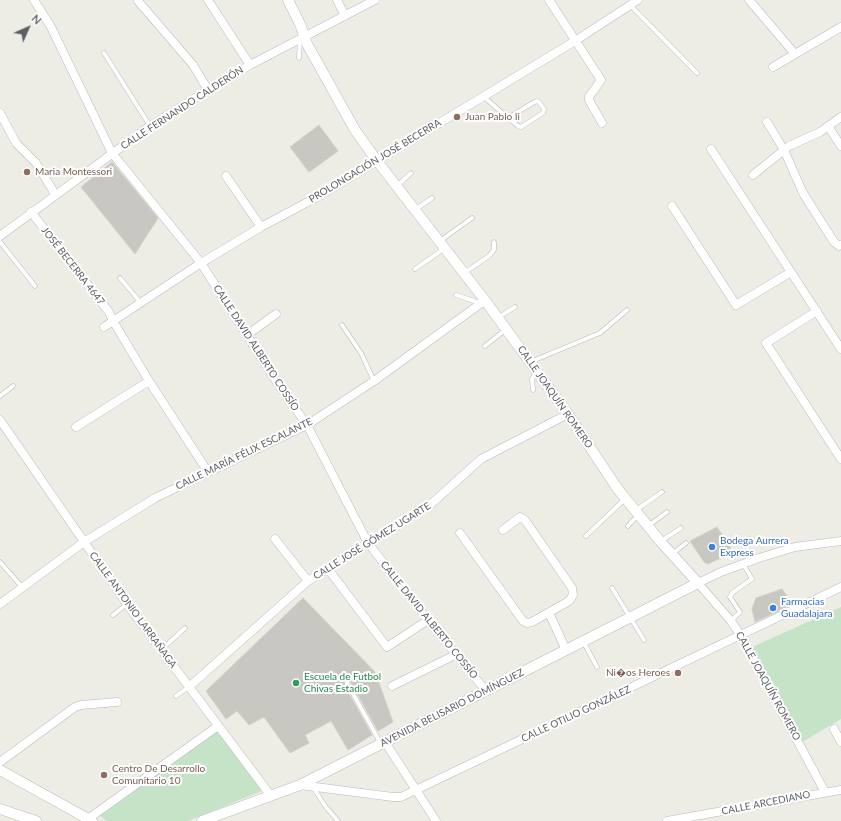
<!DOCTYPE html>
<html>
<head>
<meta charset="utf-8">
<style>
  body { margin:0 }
  #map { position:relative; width:841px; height:821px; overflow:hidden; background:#edede5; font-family:Lato,sans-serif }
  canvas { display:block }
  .north { position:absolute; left:8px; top:8px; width:40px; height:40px; -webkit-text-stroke:3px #fff; paint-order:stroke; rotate:45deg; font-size:11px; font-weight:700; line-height:16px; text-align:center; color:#5d5f64 }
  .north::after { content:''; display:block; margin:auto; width:14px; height:18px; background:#5d5f64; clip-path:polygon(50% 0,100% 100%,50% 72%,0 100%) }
</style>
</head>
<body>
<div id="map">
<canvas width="841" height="821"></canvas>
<div class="north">N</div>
</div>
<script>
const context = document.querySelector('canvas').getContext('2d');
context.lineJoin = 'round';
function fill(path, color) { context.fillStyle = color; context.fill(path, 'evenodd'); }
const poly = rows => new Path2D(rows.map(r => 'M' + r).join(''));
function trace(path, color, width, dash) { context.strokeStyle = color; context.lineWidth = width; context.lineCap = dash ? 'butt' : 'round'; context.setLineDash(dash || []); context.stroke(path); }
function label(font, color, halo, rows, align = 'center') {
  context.font = font + ' Lato,sans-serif'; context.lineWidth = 4; context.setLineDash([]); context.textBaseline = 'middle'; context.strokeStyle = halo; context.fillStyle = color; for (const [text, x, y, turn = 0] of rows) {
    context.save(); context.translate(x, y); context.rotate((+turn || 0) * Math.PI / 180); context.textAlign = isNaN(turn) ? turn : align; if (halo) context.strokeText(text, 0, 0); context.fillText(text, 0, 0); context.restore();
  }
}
fill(poly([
  [841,607,841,719,802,742,750,648],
  [217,731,264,790,188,821,107,821,98,814]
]), '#c4e3c7');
const building = poly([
  [319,125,338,151,309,172,290,147,319,125],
  [112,162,158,218,135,254,81,187,112,162],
  [717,527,733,552,708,564,704,562,690,541,717,527],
  [782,589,793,604,755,622,752,609,756,598,782,589],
  [303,598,375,672,393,722,378,731,350,681,347,680,345,680,344,685,372,735,348,750,331,721,305,735,309,743,290,753,264,717,249,725,237,711,226,719,206,691,303,598]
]);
fill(building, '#c9c7c2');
trace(building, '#d2cfc4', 1);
const service = poly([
  [630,5,697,73],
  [104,53,150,126],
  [299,58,300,40],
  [483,96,508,118,518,126,521,127,543,113,544,109,539,102,536,101,508,118],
  [397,186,411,173],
  [416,209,432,198],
  [440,241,472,218],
  [0,242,35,286],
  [415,269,445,248],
  [464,273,489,256,494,250,494,242],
  [120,278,141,303],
  [456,295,480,303],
  [499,317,515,307],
  [342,325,361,353,374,381],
  [485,346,505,330],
  [530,362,600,333,627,310],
  [533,390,532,379,537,372],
  [0,396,13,386],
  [636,510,662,492],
  [628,526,638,515],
  [648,526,667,512],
  [586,536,625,499],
  [661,541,681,528],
  [672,554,686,543],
  [0,562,22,587],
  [612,588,644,640],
  [113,615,127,604],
  [731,621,740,612,730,597,732,593,752,579,743,564],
  [583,641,597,667],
  [161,650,185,628],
  [347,683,381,744],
  [176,696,189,687],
  [313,787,325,806,338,821]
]);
const minor = poly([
  [34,0,51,27,112,153,201,263,278,384,307,425,368,543,428,620,486,691],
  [208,0,250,65],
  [337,0,345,16],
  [549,0,601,80,589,97,589,100,602,123],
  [749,0,795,54],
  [138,1,193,65,208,90],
  [773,67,841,27],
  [0,113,16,143,36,163,55,194],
  [767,122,784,150,803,193,834,242,839,246,841,245],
  [828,126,841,146],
  [711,149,841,349],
  [753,175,789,146,820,132,841,117],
  [226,176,261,227],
  [672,206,736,305,791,272],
  [31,212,109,312,113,321,149,381,208,472],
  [0,236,150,126,208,90,250,65,375,0],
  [817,311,766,343,841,459],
  [104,327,201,263,261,227,319,196,575,41,638,0],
  [247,335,276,314],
  [0,420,127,604,271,796],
  [76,427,149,381],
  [460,533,523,621,527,623,532,622,569,601,573,595,572,588,525,520,520,517,503,530],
  [275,539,308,581],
  [328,569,387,647,428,620],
  [0,604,84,542,155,498,307,425,374,381,480,304,484,299],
  [549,613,566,650],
  [392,686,457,654],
  [189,687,308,581,430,505,481,459,568,414],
  [834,729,841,742],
  [385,742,436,821],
  [0,762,75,707,81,705,117,702],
  [300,785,393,797,401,797,841,587],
  [825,792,741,636,731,621,698,583,721,572,759,558,795,547,841,541],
  [85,821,218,726],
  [667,821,841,790]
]);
const tertiary = poly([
  [0,770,92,821],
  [0,809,36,821],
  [202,821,300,785,698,583,660,541,617,488,568,414,484,299,377,161,355,130,307,44,300,24,288,0]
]);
trace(service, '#b7b9bd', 5);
trace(minor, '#b7b9bd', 9);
trace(tertiary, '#b7b9bd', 11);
trace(service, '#fff', 4);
trace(minor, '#fff', 8);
trace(tertiary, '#fff', 10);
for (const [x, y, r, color] of [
  [457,117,4,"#8d6e63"],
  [27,172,4,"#8d6e63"],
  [712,547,4,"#3f7fe0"],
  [773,608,4,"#3f7fe0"],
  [678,673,4,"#8d6e63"],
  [296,683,4,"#2e9e5b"],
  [104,775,4,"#8d6e63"]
]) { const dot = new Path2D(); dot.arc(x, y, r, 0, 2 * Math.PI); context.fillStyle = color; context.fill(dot); trace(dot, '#fff', 1.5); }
label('10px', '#5d5f64', '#fff', [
  ["CALLE FERNANDO CALDERÓN",182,108,-33],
  ["PROLONGACIÓN JOSÉ BECERRA",375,161,-31],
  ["JOSÉ BECERRA 4647",73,266,52],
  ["CALLE DAVID ALBERTO COSSÍO",256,348,57],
  ["CALLE JOAQUÍN ROMERO",555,397,55],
  ["CALLE MARÍA FÉLIX ESCALANTE",244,454,-26],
  ["CALLE JOSÉ GÓMEZ UGARTE",372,541,-32],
  ["CALLE ANTONIO LARRAÑAGA",133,610,54],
  ["CALLE DAVID ALBERTO COSSÍO",429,620,51],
  ["CALLE JOAQUÍN ROMERO",768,686,61],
  ["AVENIDA BELISARIO DOMÍNGUEZ",452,708,-27],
  ["CALLE OTILIO GONZÁLEZ",576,714,-25],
  ["CALLE ARCEDIANO",766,803,-11]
]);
label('10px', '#785e54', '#fff', [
  ["Juan Pablo Ii",465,117],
  ["Maria Montessori",35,172],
  ["Ni�os Heroes",670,673,"right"],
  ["Centro De Desarrollo",112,769],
  ["Comunitario 10",112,781]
], 'left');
label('10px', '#366cbe', '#fff', [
  ["Bodega Aurrera",720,541],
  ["Express",720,553],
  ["Farmacias",781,602],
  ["Guadalajara",781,614]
], 'left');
label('10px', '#27864d', '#fff', [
  ["Escuela de Futbol",304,677],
  ["Chivas Estadio",304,689]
], 'left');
</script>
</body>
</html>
